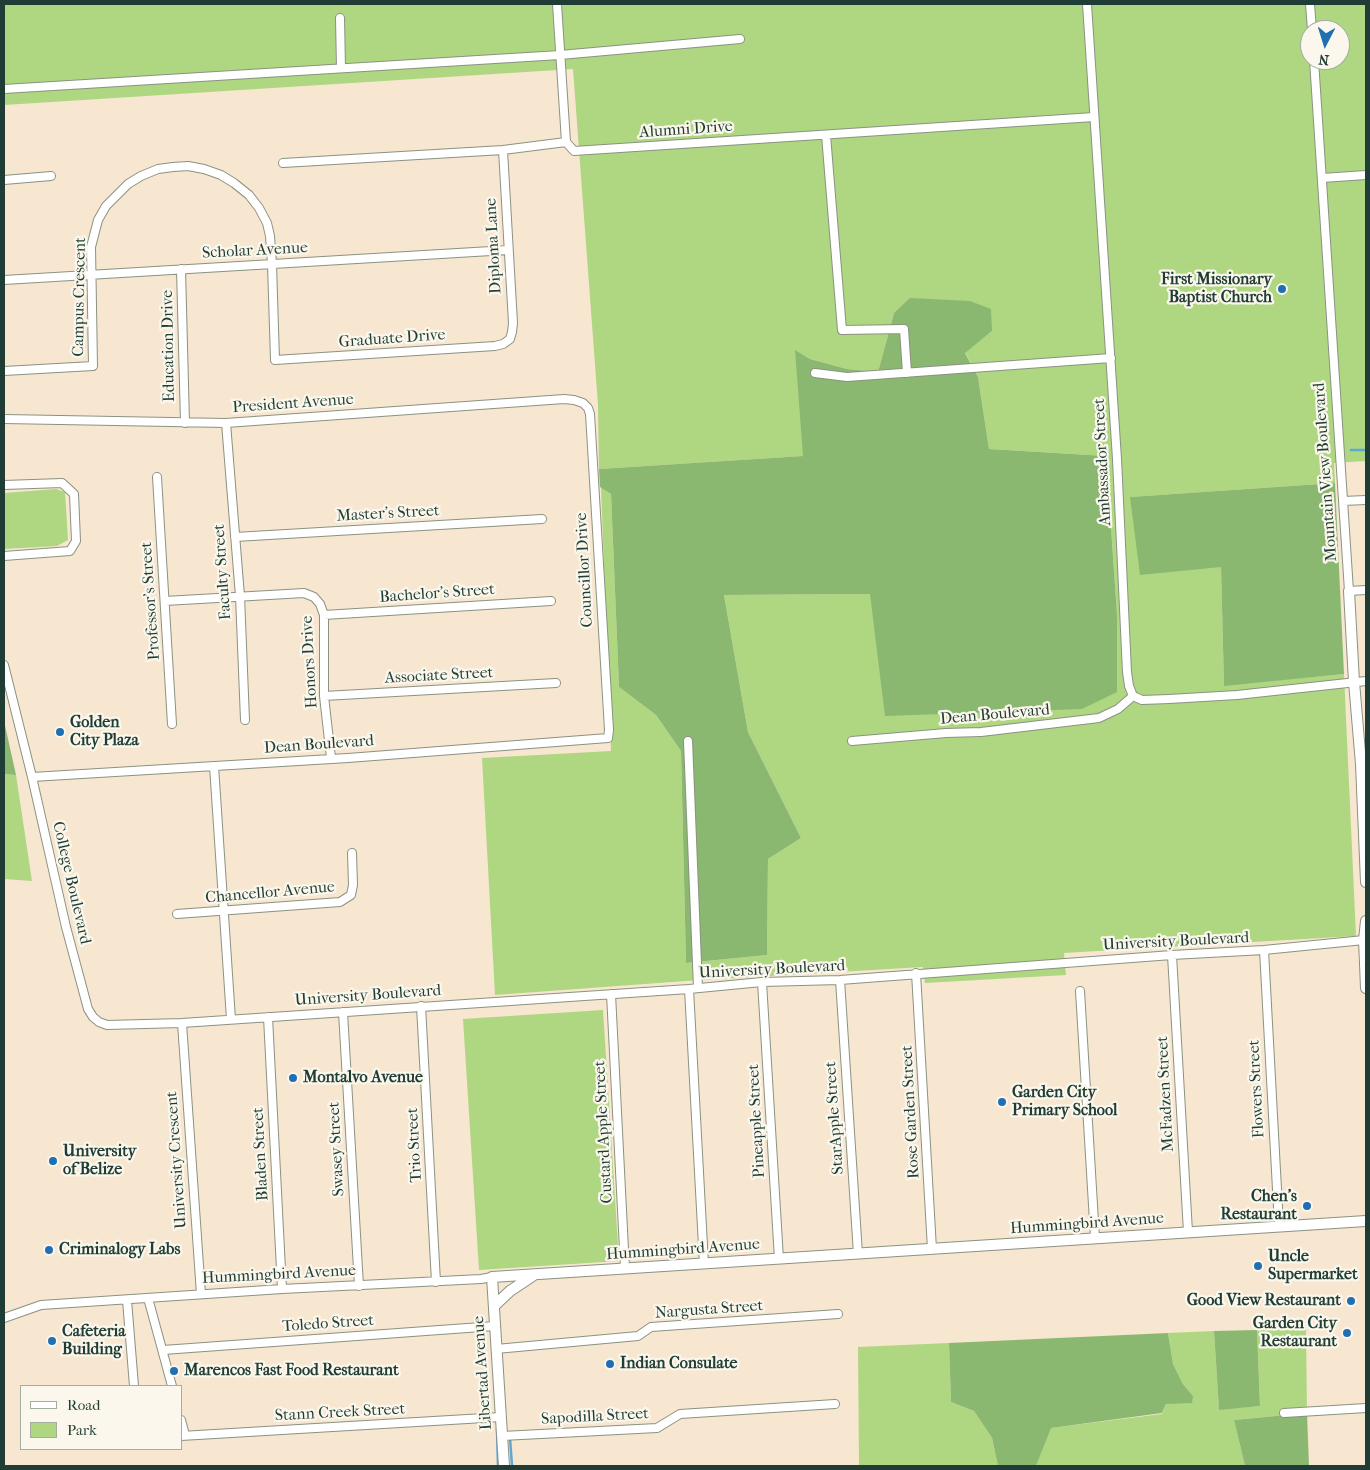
<!DOCTYPE html>
<html>
<head>
<meta charset="utf-8">
<style>
  body { margin:0 }
  #map { position:relative; width:1370px; height:1470px; overflow:hidden; background:#f7e6d0; font-family:"IM FELL French Canon",serif }
  canvas { display:block }
  .frame { position:absolute; inset:0; border:5px solid #1f3d34; pointer-events:none }
  .legend { position:absolute; left:20px; top:1385px; width:162px; height:65px; box-sizing:border-box; background:#fbf7ec; border:1px solid #a3ada2; margin:0; padding:6px 9px; list-style:none; font-size:15px; color:#1f3d34 }
  .legend li { display:flex; align-items:center; gap:10px; height:25px }
  .legend b { width:25px; border:1px solid #a3ada2 }
  .north { position:absolute; left:1300px; top:20px; width:50px; height:50px; box-sizing:border-box; background:#fbf7ec; border:1px solid #a3ada2; border-radius:50%; rotate:185deg; font-size:14px; font-weight:700; line-height:20px; text-align:center; color:#1f3d34 }
  .north::after { content:''; display:block; margin:auto; width:18px; height:22px; background:#1f6fb2; clip-path:polygon(50% 0,100% 100%,50% 72%,0 100%) }
</style>
</head>
<body>
<div id="map">
<canvas width="1370" height="1470"></canvas>
<div class="frame"></div>
<ul class="legend">
<li><b style="height:6px;background:#fff"></b>Road</li>
<li><b style="height:14px;background:#afd782"></b>Park</li>
</ul>
<div class="north">N</div>
</div>
<script>
const context = document.querySelector('canvas').getContext('2d');
context.lineJoin = 'round';
function fill(path, color) { context.fillStyle = color; context.fill(path, 'evenodd'); }
const poly = rows => new Path2D(rows.map(r => 'M' + r).join(''));
function trace(path, color, width, dash) { context.strokeStyle = color; context.lineWidth = width; context.lineCap = dash ? 'butt' : 'round'; context.setLineDash(dash || []); context.stroke(path); }
function label(font, color, halo, rows, align = 'center') {
  context.font = font + ' "IM FELL French Canon",serif'; context.lineWidth = 4.5; context.setLineDash([]); context.textBaseline = 'middle'; context.strokeStyle = halo; context.fillStyle = color; for (const [text, x, y, turn = 0] of rows) {
    context.save(); context.translate(x, y); context.rotate((+turn || 0) * Math.PI / 180); context.textAlign = isNaN(turn) ? turn : align; if (halo) context.strokeText(text, 0, 0); context.fillText(text, 0, 0); context.restore();
  }
}
fill(poly([
  [4,4,1366,4,1366,461,1334,463,1335,483,1131,497,1221,567,1224,685,1344,674,1356,936,1064,953,1066,975,925,983,923,967,686,981,495,995,482,758,611,751,601,487,611,494,619,687,656,715,681,751,686,963,767,955,768,859,801,838,748,732,724,595,870,594,1117,692,1117,614,1106,456,989,449,978,377,965,352,992,331,894,313,878,372,847,369,810,359,796,351,804,456,599,469,598,405,573,69,4,105],
  [1310,30,1340,30,1340,60,1310,60],
  [56,489,65,492,68,540,57,546,4,549,4,493],
  [4,774,16,775,32,881,4,879],
  [603,1010,619,1261,479,1270,463,1019],
  [1306,1328,1307,1413,1234,1420,1245,1466,1036,1466,1050,1428,1162,1414,1166,1404,1193,1396,1183,1384,1173,1364,1168,1333,1214,1331,1219,1409,1260,1406,1257,1330],
  [949,1343,951,1402,974,1411,992,1438,998,1466,859,1466,858,1347]
]), '#afd782');
fill(poly([
  [910,298,970,301,991,309,992,331,965,353,978,377,989,449,1106,456,1117,614,1117,692,1082,709,885,716,870,594,724,595,748,732,801,838,768,859,767,955,686,963,681,751,656,715,619,687,611,494,600,487,599,469,803,456,795,350,810,359,847,369,878,372,894,313],
  [1335,483,1344,674,1224,686,1221,567,1140,575,1130,497],
  [4,721,16,775,4,774],
  [1257,1330,1260,1406,1219,1410,1214,1331],
  [1168,1333,1173,1364,1183,1384,1193,1396,1192,1403,1166,1404,1162,1413,1051,1428,1036,1466,998,1466,992,1438,974,1411,951,1402,949,1343],
  [1307,1413,1309,1466,1245,1466,1234,1420]
]), '#8bb870');
trace(poly([
  [1351,450,1366,450],
  [497,1429,498,1466],
  [510,1438,512,1466]
]), '#5ea7d5', 2.5);
const minor = poly([
  [557,4,566,142],
  [1087,4,1117,459,1127,672,1129,686,1133,696,1142,700,1169,699,1237,695,1366,681],
  [1310,4,1312,30],
  [340,18,341,68],
  [1314,60,1349,591,1366,590],
  [4,89,560,55,740,39],
  [826,135,842,330,904,329,907,373],
  [566,142,574,151,1094,117],
  [283,163,503,150,566,142],
  [1322,178,1366,175],
  [4,180,51,176],
  [181,269,185,423],
  [4,280,508,250],
  [4,371,93,366,91,247,98,220,106,206,128,184,141,176,158,169,173,167,188,166,204,169,221,175,234,183,249,195,259,208,267,223,270,236,272,264,275,360,495,346,503,344,510,339,512,332,513,323,503,150],
  [815,373,847,377,1111,358],
  [4,419,226,423,564,399,574,400,583,403,588,408,590,414,609,730,608,738,348,758,32,777],
  [226,423,240,596,245,720],
  [157,477,172,724],
  [4,485,62,483,74,494,76,541,70,551,4,556],
  [1343,501,1366,500],
  [235,537,542,519],
  [165,601,304,593,314,597,320,604,324,615,324,696,331,758],
  [324,615,551,601],
  [4,665,32,777,66,927,88,1009,93,1017,99,1022,107,1025,182,1023,689,989,762,982,840,980,1172,955,1264,950,1364,940],
  [324,696,556,683],
  [688,741,698,988],
  [852,741,946,733,981,732,1099,718,1118,709,1133,696],
  [214,766,231,1019],
  [177,914,340,902,351,895,353,885,352,853],
  [1264,950,1279,1226],
  [1172,955,1188,1232],
  [916,973,932,1249],
  [840,980,858,1254],
  [762,982,779,1259],
  [689,989,704,1264],
  [1080,991,1095,1238],
  [611,994,625,1269],
  [421,1006,436,1282],
  [343,1012,359,1286],
  [268,1017,282,1289],
  [182,1023,201,1294],
  [148,1298,172,1386],
  [127,1300,134,1386],
  [4,1318,41,1305,282,1289,481,1279,492,1277],
  [496,1349,638,1336,651,1327,838,1314],
  [163,1350,495,1326],
  [1284,1413,1366,1408],
  [181,1420,185,1435],
  [181,1436,501,1417],
  [502,1436,657,1428,680,1414,835,1404]
]);
const tertiary = poly([
  [1349,591,1354,682,1361,764,1366,882],
  [1366,921,1364,940,1366,988],
  [494,1306,510,1291,534,1275],
  [504,1466,492,1277,1366,1221]
]);
trace(minor, '#8b9282', 10);
trace(tertiary, '#8b9282', 12);
trace(minor, '#fff', 8);
trace(tertiary, '#fff', 10);
for (const [x, y, r, color] of [
  [1282,289,5,"#1f6fb2"],
  [60,732,5,"#1f6fb2"],
  [293,1078,5,"#1f6fb2"],
  [1002,1102,5,"#1f6fb2"],
  [53,1161,5,"#1f6fb2"],
  [1307,1206,5,"#1f6fb2"],
  [49,1250,5,"#1f6fb2"],
  [1258,1266,5,"#1f6fb2"],
  [1351,1301,5,"#1f6fb2"],
  [1347,1333,5,"#1f6fb2"],
  [52,1341,5,"#1f6fb2"],
  [610,1364,5,"#1f6fb2"],
  [174,1371,5,"#1f6fb2"]
]) { const dot = new Path2D(); dot.arc(x, y, r, 0, 2 * Math.PI); context.fillStyle = color; context.fill(dot); trace(dot, '#fbf7ec', 2); }
label('16px', '#1f3d34', '#fbf7ec', [
  ["Alumni Drive",686,130,-4],
  ["Diploma Lane",494,246,-93],
  ["Scholar Avenue",255,251,-3],
  ["Campus Crescent",80,297,-89],
  ["Graduate Drive",392,339,-4],
  ["Education Drive",169,346,-91],
  ["President Avenue",293,404,-4],
  ["Ambassador Street",1103,462,-93],
  ["Mountain View Boulevard",1326,472,-94],
  ["Master's Street",388,514,-3],
  ["Councillor Drive",585,570,-93],
  ["Faculty Street",223,572,-94],
  ["Bachelor's Street",437,594,-4],
  ["Professor's Street",151,601,-94],
  ["Honors Drive",310,662,-93],
  ["Associate Street",439,676,-3],
  ["Dean Boulevard",995,715,-5],
  ["Dean Boulevard",319,745,-4],
  ["College Boulevard",71,883,77],
  ["Chancellor Avenue",270,893,-5],
  ["University Boulevard",1176,942,-3],
  ["University Boulevard",772,970,-3],
  ["University Boulevard",368,996,-4],
  ["Flowers Street",1257,1089,-93],
  ["McFadzen Street",1166,1094,-93],
  ["Rose Garden Street",911,1112,-93],
  ["StarApple Street",835,1118,-94],
  ["Pineapple Street",757,1121,-93],
  ["Custard Apple Street",604,1132,-93],
  ["Trio Street",415,1145,-93],
  ["Swasey Street",337,1149,-93],
  ["Bladen Street",261,1154,-93],
  ["University Crescent",177,1160,-94],
  ["Hummingbird Avenue",1087,1224,-4],
  ["Hummingbird Avenue",683,1250,-4],
  ["Hummingbird Avenue",279,1275,-3],
  ["Nargusta Street",709,1310,-4],
  ["Toledo Street",328,1324,-4],
  ["Libertad Avenue",483,1373,-94],
  ["Stann Creek Street",340,1413,-3],
  ["Sapodilla Street",595,1417,-3]
]);
label('bold 16px', '#1f3d34', '#fbf7ec', [
  ["First Missionary",1272,280,"right"],
  ["Baptist Church",1272,298,"right"],
  ["Golden",70,723],
  ["City Plaza",70,741],
  ["Montalvo Avenue",303,1078],
  ["Garden City",1012,1093],
  ["Primary School",1012,1111],
  ["University",63,1152],
  ["of Belize",63,1170],
  ["Chen's",1297,1197,"right"],
  ["Restaurant",1297,1215,"right"],
  ["Criminalogy Labs",59,1250],
  ["Uncle",1268,1257],
  ["Supermarket",1268,1275],
  ["Good View Restaurant",1341,1301,"right"],
  ["Garden City",1337,1324,"right"],
  ["Restaurant",1337,1342,"right"],
  ["Cafeteria",62,1332],
  ["Building",62,1350],
  ["Indian Consulate",620,1364],
  ["Marencos Fast Food Restaurant",184,1371]
], 'left');
</script>
</body>
</html>
